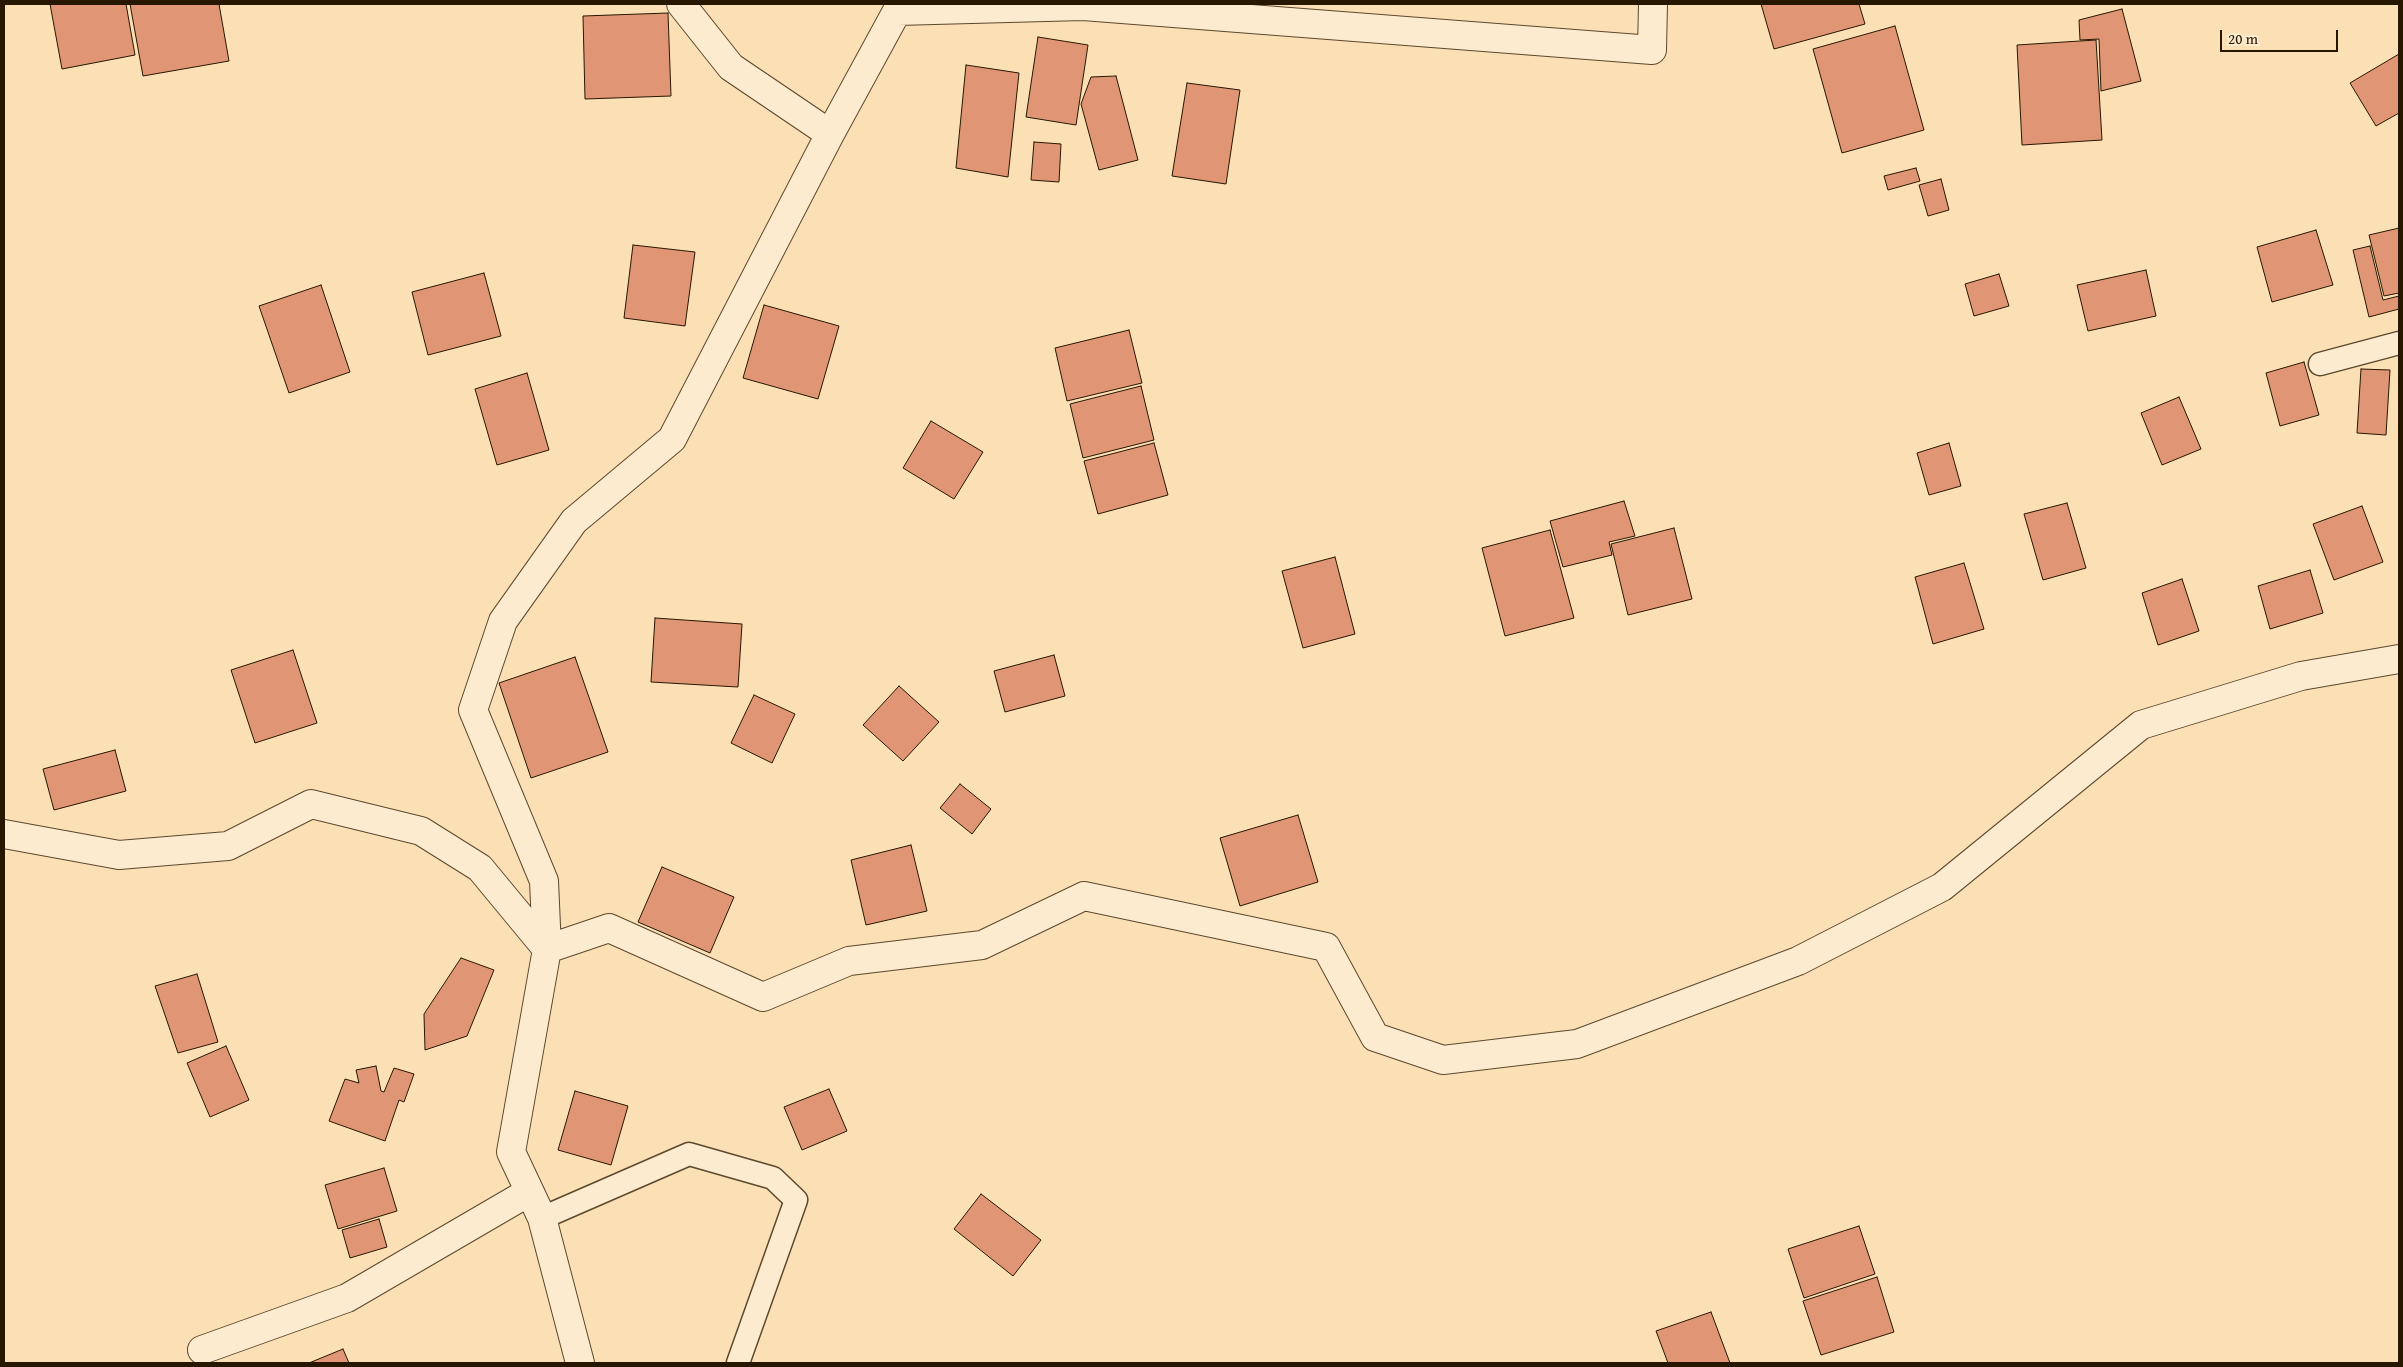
<!DOCTYPE html>
<html>
<head>
<meta charset="utf-8">
<style>
  body { margin:0 }
  #map { position:relative; width:2403px; height:1367px; overflow:hidden; background:#fce0b5; font-family:"Gentium Book Plus",serif }
  canvas { display:block }
  .frame { position:absolute; inset:0; border:5px solid #271600; pointer-events:none }
  .scale { position:absolute; left:2220px; top:30px; width:118px; height:22px; box-sizing:border-box; border:2px solid #271600; border-top:0; padding-left:6px; font-size:15px; line-height:18px; white-space:nowrap; color:#271600; -webkit-text-stroke:4px #fdebcf; paint-order:stroke }
</style>
</head>
<body>
<div id="map">
<canvas width="2403" height="1367"></canvas>
<div class="frame"></div>
<div class="scale">20 m</div>
</div>
<script>
const context = document.querySelector('canvas').getContext('2d');
context.lineJoin = 'round';
function fill(path, color) { context.fillStyle = color; context.fill(path, 'evenodd'); }
const poly = rows => new Path2D(rows.map(r => 'M' + r).join(''));
function trace(path, color, width, dash) { context.strokeStyle = color; context.lineWidth = width; context.lineCap = dash ? 'butt' : 'round'; context.setLineDash(dash || []); context.stroke(path); }
const building = poly([
  [50,4,126,4,135,55,62,69,50,4],
  [130,4,219,4,229,61,143,76,130,4],
  [1761,4,1859,4,1865,24,1774,49,1761,4],
  [2122,9,2141,81,2101,91,2099,39,2080,40,2079,20,2122,9],
  [668,13,671,96,585,99,583,16,668,13],
  [1895,26,1924,130,1842,153,1813,49,1895,26],
  [1038,37,1088,45,1076,125,1026,117,1038,37],
  [2096,40,2102,140,2022,145,2017,45,2096,40],
  [2399,54,2399,113,2376,126,2350,83,2399,54],
  [966,65,1019,73,1008,177,956,168,966,65],
  [1116,76,1138,160,1099,170,1081,104,1091,77,1116,76],
  [1187,83,1240,90,1226,184,1172,176,1187,83],
  [1034,142,1061,144,1059,182,1031,180,1034,142],
  [1916,168,1920,181,1888,190,1884,176,1916,168],
  [1941,179,1949,210,1928,216,1919,185,1941,179],
  [2399,228,2399,293,2384,296,2369,235,2399,228],
  [2316,230,2333,285,2272,302,2257,247,2316,230],
  [633,245,695,252,685,326,624,318,633,245],
  [2370,246,2383,300,2399,296,2399,309,2369,317,2353,250,2370,246],
  [2146,270,2156,316,2088,331,2077,285,2146,270],
  [484,273,501,336,428,355,412,292,484,273],
  [1999,274,2009,306,1974,316,1965,284,1999,274],
  [321,285,350,372,289,393,259,306,321,285],
  [764,305,839,326,818,399,743,378,764,305],
  [1129,330,1142,383,1067,401,1055,348,1129,330],
  [2304,362,2319,415,2280,426,2266,373,2304,362],
  [2361,369,2390,370,2386,435,2357,433,2361,369],
  [527,373,549,450,497,465,475,389,527,373],
  [1141,386,1154,440,1083,458,1070,404,1141,386],
  [2179,397,2201,449,2162,465,2141,413,2179,397],
  [931,421,983,452,954,499,903,468,931,421],
  [1154,443,1168,495,1098,514,1084,461,1154,443],
  [1949,443,1961,486,1929,495,1917,453,1949,443],
  [1624,501,1635,536,1609,542,1612,555,1563,567,1550,521,1624,501],
  [2067,503,2086,568,2043,580,2024,514,2067,503],
  [2362,506,2383,562,2334,580,2313,524,2362,506],
  [1674,528,1692,599,1628,615,1611,544,1674,528],
  [1550,530,1574,618,1505,636,1482,548,1550,530],
  [1335,557,1355,634,1303,648,1282,571,1335,557],
  [1964,563,1984,629,1933,644,1915,577,1964,563],
  [2310,570,2323,613,2270,629,2258,586,2310,570],
  [2182,579,2199,631,2158,645,2142,593,2182,579],
  [655,618,742,624,738,687,651,682,655,618],
  [293,650,317,723,255,743,231,670,293,650],
  [1054,655,1065,696,1005,712,994,671,1054,655],
  [575,657,608,752,531,778,499,683,575,657],
  [899,686,939,722,903,761,863,725,899,686],
  [754,695,795,714,772,763,731,743,754,695],
  [115,750,126,791,54,810,43,769,115,750],
  [960,784,991,809,972,834,940,808,960,784],
  [1298,815,1318,882,1240,906,1220,838,1298,815],
  [911,845,927,911,866,925,851,860,911,845],
  [662,867,734,897,710,953,638,922,662,867],
  [461,958,494,970,467,1036,425,1050,424,1014,461,958],
  [197,974,218,1042,178,1053,155,986,197,974],
  [226,1046,249,1100,210,1117,187,1063,226,1046],
  [376,1066,381,1091,384,1092,394,1068,414,1074,404,1102,399,1100,385,1141,329,1121,345,1079,359,1083,356,1070,376,1066],
  [829,1089,847,1131,802,1150,784,1107,829,1089],
  [575,1091,628,1106,611,1165,558,1150,575,1091],
  [384,1168,397,1211,338,1229,325,1185,384,1168],
  [981,1194,1041,1240,1013,1276,954,1229,981,1194],
  [379,1219,387,1247,350,1258,342,1230,379,1219],
  [1859,1226,1875,1274,1804,1298,1788,1249,1859,1226],
  [1877,1277,1894,1332,1821,1355,1803,1301,1877,1277],
  [1711,1312,1730,1363,1668,1363,1656,1331,1711,1312],
  [343,1349,349,1363,309,1363,343,1349]
]);
fill(building, '#e09675');
trace(building, '#271600', 1);
const lane = poly([
  [2320,364,2399,343],
  [542,1218,689,1154,773,1178,796,1200,738,1363]
]);
const street = poly([
  [681,4,731,67,830,134],
  [1653,4,1652,50,1083,6,897,11,830,134,672,439,574,521,503,621,473,710,544,881,547,949,609,928,763,997,849,961,982,945,1084,896,1326,947,1375,1037,1443,1060,1577,1044,1798,961,1942,887,2141,725,2301,676,2399,659],
  [4,834,119,855,228,846,311,804,421,831,480,868,547,949,511,1152,542,1218,580,1363],
  [202,1350,347,1298,529,1192]
]);
trace(lane, '#5c482d', 25);
trace(street, '#5c482d', 30);
trace(lane, '#fdebcf', 22);
trace(street, '#fdebcf', 28);
</script>
</body>
</html>
